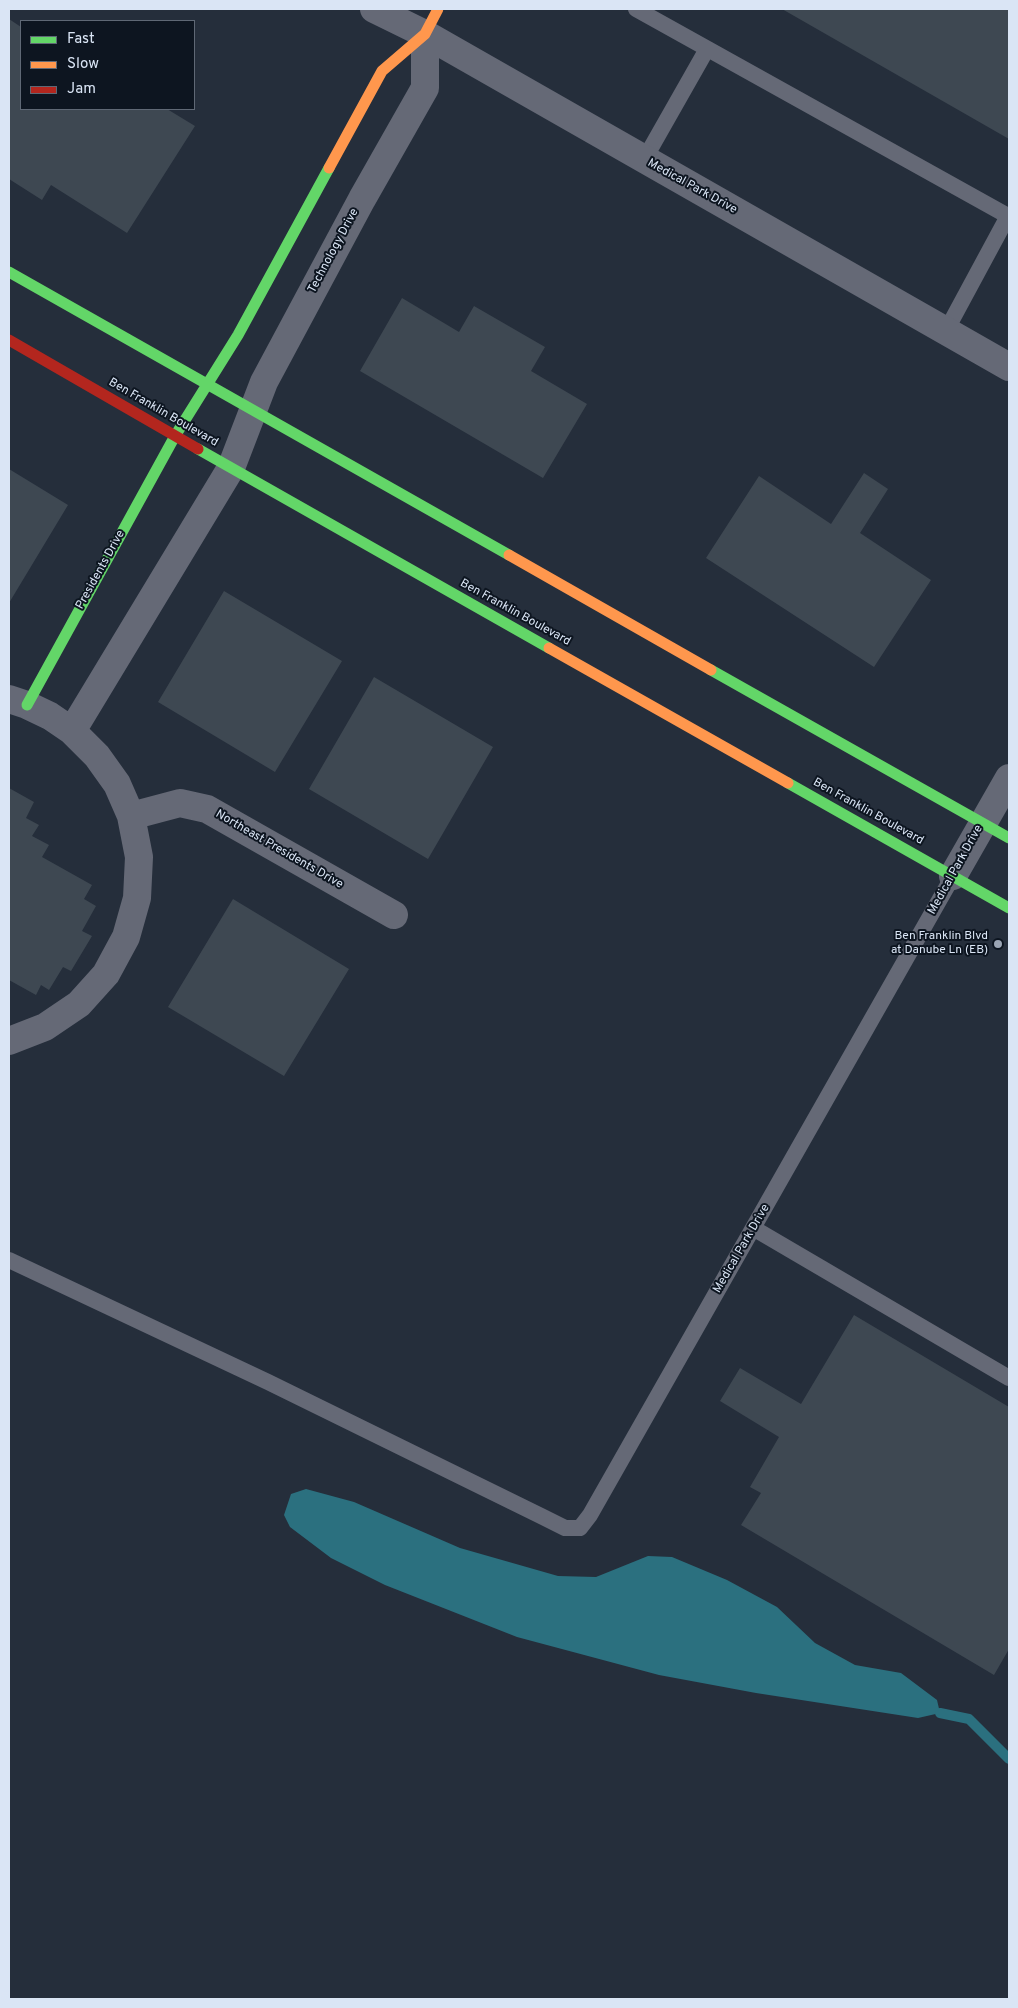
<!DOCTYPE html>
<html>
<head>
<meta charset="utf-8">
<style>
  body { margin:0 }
  #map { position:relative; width:1018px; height:2008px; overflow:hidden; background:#252e3b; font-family:Overpass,sans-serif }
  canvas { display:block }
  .frame { position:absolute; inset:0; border:10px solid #dae5f5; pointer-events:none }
  .legend { position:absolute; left:20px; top:20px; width:175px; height:90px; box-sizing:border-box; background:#0d1520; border:1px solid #5f6875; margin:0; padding:6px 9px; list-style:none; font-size:15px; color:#dae5f5 }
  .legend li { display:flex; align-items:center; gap:10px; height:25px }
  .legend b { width:25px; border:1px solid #5f6875 }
</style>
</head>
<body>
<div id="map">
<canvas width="1018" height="2008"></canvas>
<div class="frame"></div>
<ul class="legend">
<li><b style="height:6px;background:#63d668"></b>Fast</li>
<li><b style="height:6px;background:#ff974d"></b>Slow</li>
<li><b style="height:6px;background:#b3261e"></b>Jam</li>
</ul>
</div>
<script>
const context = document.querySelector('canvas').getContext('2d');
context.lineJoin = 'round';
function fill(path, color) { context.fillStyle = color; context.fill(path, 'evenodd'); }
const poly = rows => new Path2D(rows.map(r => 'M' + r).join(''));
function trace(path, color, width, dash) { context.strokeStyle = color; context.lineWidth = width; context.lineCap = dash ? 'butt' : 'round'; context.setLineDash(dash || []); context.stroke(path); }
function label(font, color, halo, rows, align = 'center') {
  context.font = font + ' Overpass,sans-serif'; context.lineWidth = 4; context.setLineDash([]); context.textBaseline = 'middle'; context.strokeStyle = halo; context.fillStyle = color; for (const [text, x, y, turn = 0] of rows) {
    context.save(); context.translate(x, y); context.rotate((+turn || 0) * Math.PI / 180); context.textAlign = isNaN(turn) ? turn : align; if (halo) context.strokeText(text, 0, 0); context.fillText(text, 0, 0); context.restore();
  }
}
fill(poly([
  [306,1489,354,1502,460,1548,558,1576,596,1577,648,1556,672,1557,727,1580,777,1607,815,1643,855,1665,901,1673,937,1700,940,1713,918,1718,756,1693,659,1675,517,1637,385,1585,331,1558,290,1527,284,1515,291,1494]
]), '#2b707f');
trace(poly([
  [940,1713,969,1719,1009,1759]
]), '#2b707f', 10);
fill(poly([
  [782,9,1009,9,1009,139],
  [9,19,21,27,21,109,167,109,195,126,127,233,51,185,42,200,9,179],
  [402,298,459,332,474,306,545,347,531,371,587,404,543,478,360,371],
  [9,469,68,505,9,603],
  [864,473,888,489,860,533,931,580,874,667,706,558,759,476,831,524],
  [224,591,342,661,275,772,158,702],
  [374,677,493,747,428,859,309,789],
  [9,788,34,802,26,818,39,825,32,836,49,845,42,857,92,885,84,899,96,906,82,931,92,936,71,971,63,967,49,990,41,985,36,995,9,980],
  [233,899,349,969,284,1076,168,1007],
  [854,1315,1009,1407,1009,1649,994,1675,741,1525,761,1493,750,1487,779,1437,720,1401,740,1368,801,1404]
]), '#3e4852');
trace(poly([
  [636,9,1008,216,946,331],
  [644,160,707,49],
  [753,1228,1009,1378],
  [9,1260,268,1382,541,1516,565,1528,580,1528,590,1515,953,876]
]), '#656976', 16);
trace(poly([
  [374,9,425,34,1009,367],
  [9,699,27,705,50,716,72,731,97,756,117,784,131,816,139,857,137,898,126,937,106,974,79,1004,45,1027,9,1041],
  [72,731,231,468,264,382,362,199,425,88,425,34],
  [131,816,180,803,207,809,394,915],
  [953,876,1009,778]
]), '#656976', 28);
trace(poly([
  [9,272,509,555],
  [198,449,549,648],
  [711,670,1009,838],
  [27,705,175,436,238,335,329,168],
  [788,783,1009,908]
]), '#63d668', 11);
trace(poly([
  [329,168,382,71,425,34,438,9],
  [509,555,711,670],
  [549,648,788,783]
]), '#ff974d', 11);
trace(poly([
  [9,340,198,449]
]), '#b3261e', 11);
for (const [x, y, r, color] of [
  [998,944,5,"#9ba5b4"]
]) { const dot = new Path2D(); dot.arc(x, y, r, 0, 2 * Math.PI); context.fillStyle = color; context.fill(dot); trace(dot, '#0d1520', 2); }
label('12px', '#dae5f5', '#0d1520', [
  ["Medical Park Drive",692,187,29],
  ["Technology Drive",334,251,-62],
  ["Ben Franklin Boulevard",163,413,30],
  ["Presidents Drive",101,570,-61],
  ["Ben Franklin Boulevard",515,613,29],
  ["Ben Franklin Boulevard",868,812,29],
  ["Northeast Presidents Drive",279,850,30],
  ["Medical Park Drive",956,870,-61],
  ["Medical Park Drive",742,1249,-60]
]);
label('12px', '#dae5f5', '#0d1520', [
  ["Ben Franklin Blvd",988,937],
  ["at Danube Ln (EB)",988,951]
], 'right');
</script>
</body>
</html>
